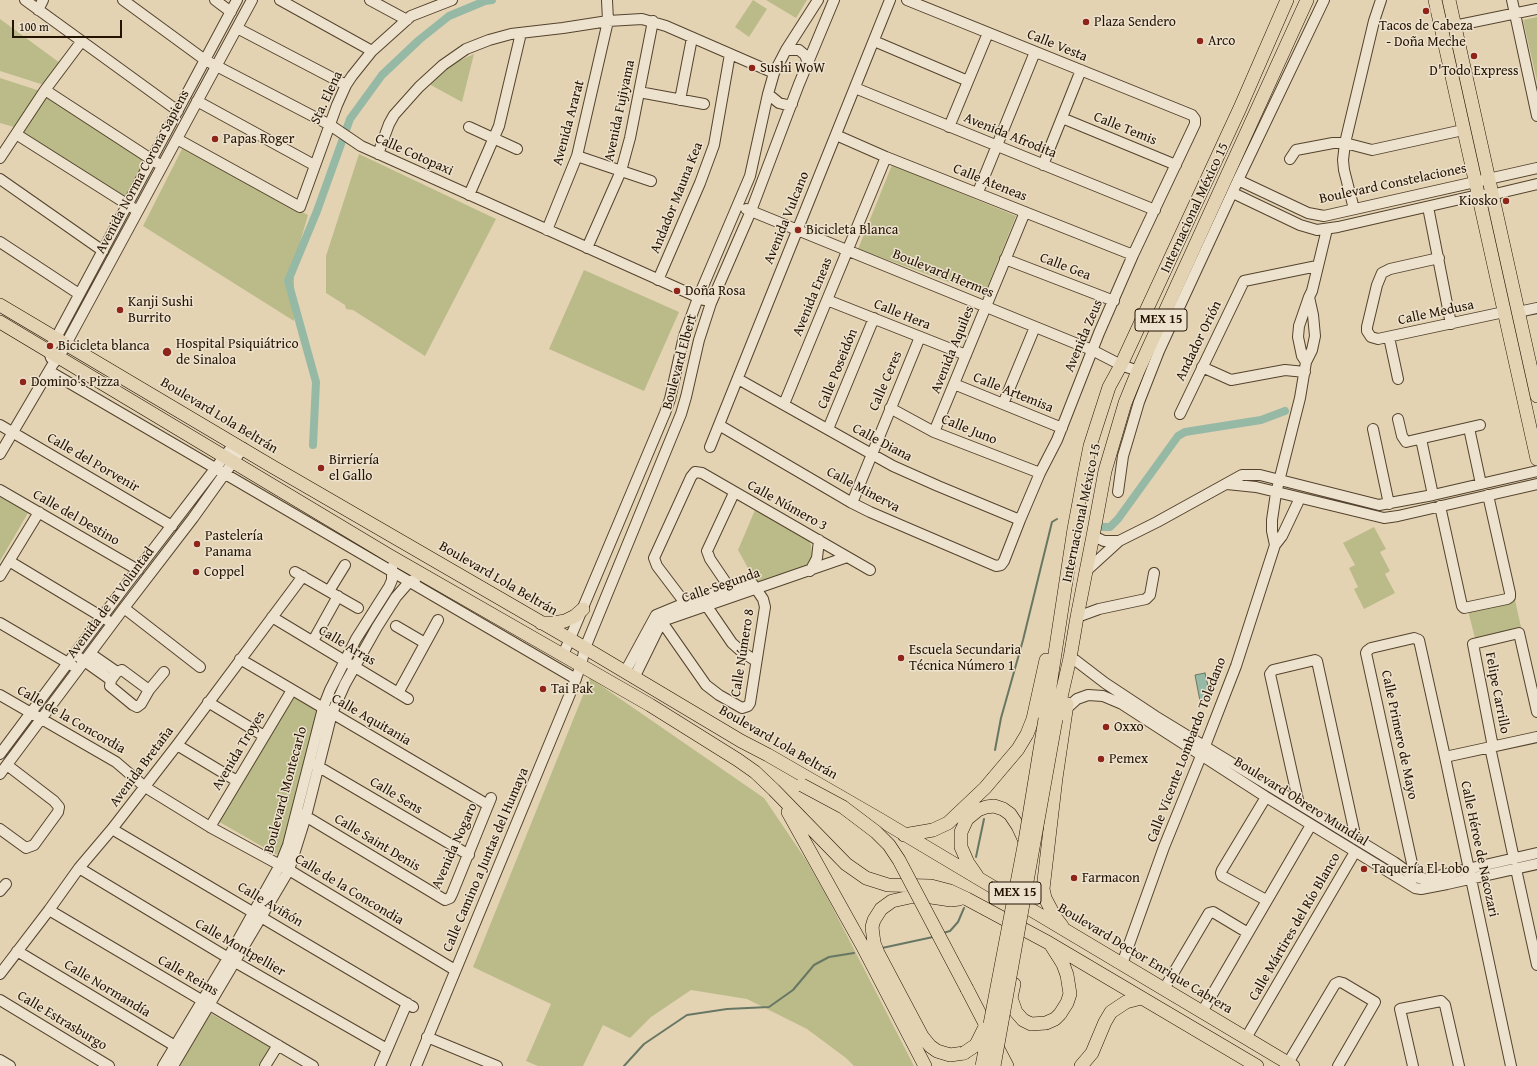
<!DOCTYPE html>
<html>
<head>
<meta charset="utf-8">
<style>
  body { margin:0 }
  #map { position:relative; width:1537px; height:1066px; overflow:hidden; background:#e3d3b3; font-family:"Gentium Book Plus",serif }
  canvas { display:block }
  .scale { position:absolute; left:12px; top:20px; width:110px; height:18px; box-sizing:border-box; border:2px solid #241300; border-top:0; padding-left:5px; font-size:12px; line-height:14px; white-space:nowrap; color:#241300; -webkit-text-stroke:3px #ede2ce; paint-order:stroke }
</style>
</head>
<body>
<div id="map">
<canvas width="1537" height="1066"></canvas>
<div class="scale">100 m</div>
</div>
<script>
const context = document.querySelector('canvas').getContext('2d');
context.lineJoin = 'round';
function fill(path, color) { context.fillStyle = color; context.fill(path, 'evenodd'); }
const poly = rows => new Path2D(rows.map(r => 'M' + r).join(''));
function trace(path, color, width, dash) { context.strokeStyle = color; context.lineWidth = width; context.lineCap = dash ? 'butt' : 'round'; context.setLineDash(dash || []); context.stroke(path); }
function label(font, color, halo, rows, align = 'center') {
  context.font = font + ' "Gentium Book Plus",serif'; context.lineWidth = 3; context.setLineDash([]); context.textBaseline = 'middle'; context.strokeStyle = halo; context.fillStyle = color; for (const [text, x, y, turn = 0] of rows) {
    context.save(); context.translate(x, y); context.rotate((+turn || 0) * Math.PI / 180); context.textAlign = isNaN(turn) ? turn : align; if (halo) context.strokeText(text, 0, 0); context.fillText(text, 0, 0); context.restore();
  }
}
fill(poly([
  [753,0,767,9,749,37,735,27],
  [766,0,807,0,796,18],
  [1537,17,1537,81,1523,20],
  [0,19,60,63,44,85,0,71],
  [474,54,462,102,427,83,450,65],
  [0,78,40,91,14,127,0,123],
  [46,96,146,162,126,200,22,131],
  [182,149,308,215,294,263,294,321,143,226],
  [359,154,496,219,425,356,353,310,346,309,345,305,326,293,326,256],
  [892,165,1016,216,984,295,858,249],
  [584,270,679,312,644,391,549,349],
  [0,497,28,513,0,561],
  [755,510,809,541,811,545,812,555,810,561,806,567,758,586,738,550],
  [1374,527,1386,549,1380,552,1390,571,1385,574,1395,593,1364,609,1354,589,1358,587,1349,568,1355,565,1343,543],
  [1515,600,1521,627,1475,638,1468,611],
  [590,678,764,798,806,860,826,895,914,1066,854,1066,846,1058,807,1029,747,999,691,990,651,1017,630,1038,603,1025,583,1066,538,1066,526,1061,551,1004,473,967],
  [296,695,319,711,283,847,277,855,216,820],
  [210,1013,270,1047,258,1066,179,1066]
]), '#babb89');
const water = poly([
  [1205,673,1211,699,1200,701,1195,675,1205,673]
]);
fill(water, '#96b9a6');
trace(water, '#687764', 1);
trace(poly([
  [995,750,1001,718,1023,640,1052,522,1057,519],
  [976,857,984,819],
  [943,933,950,931,958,922,964,908],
  [882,948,933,937],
  [624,1066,644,1044,687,1015,727,1009,769,1007,793,990,814,965,829,957,854,953]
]), '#687764', 2);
trace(poly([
  [313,445,316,382,288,281,317,211,350,119,382,75,419,40,449,16,485,1,492,0],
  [1097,527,1110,527,1118,519,1178,436,1185,432,1261,420,1285,411]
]), '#96b9a6', 8);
const minor = poly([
  [25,0,178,111],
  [123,0,205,60,330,125,361,146,704,300],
  [215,0,231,12],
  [280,0,372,51],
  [370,0,407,20],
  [1512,0,1537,116],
  [38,10,43,0],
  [1449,27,1537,9],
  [237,28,346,85],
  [874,41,968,81],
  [786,50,799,50,805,55,808,63],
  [855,88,1155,210],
  [45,90,157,163],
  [639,92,704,104],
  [768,94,779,103,787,105,792,104],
  [680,100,692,38],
  [197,101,314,165],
  [1062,118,1176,165],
  [469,127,517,149],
  [949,127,988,33],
  [16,134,133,208],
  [836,135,886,157,1133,255],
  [177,139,300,207,337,105,346,85,352,76,372,51,411,16,452,0],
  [378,154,389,124,394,115,419,87,443,65,466,49,489,40,511,34,563,28,608,21,642,19,666,26,774,73],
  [577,156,651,181],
  [0,158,45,90,81,42],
  [1290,159,1296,150,1333,143,1345,143,1372,150,1463,130],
  [1043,165,1081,70],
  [0,179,103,251],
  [1238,180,1308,213,1324,216,1537,168],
  [978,192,1035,52],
  [1233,193,1300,225,1317,230,1338,227,1478,195,1491,195,1537,184],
  [469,195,499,126,521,33],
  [1428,207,1451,324],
  [746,209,1092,350,1121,365,1138,371],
  [1354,209,1344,170,1343,160,1345,143,1374,21,1381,0],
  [547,230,577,156,608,21,607,0],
  [0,242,79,294],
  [587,248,621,171,630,138,653,21],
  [1439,258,1390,269,1382,273,1377,285,1367,327,1367,331,1371,337,1378,339,1504,312],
  [1005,259,1114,301],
  [658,280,700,183,714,145,730,54],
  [1309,297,1313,315,1315,336,1312,350,1306,362,1302,356,1298,337,1299,326,1309,297],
  [1309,297,1312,291,1327,229],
  [827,300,966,355],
  [1518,312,1537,308],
  [1389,337,1398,379],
  [51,358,49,351,237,0],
  [1202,367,1231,380,1285,370,1305,372],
  [49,371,576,679],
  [738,379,893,466,938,486,1020,520],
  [954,384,1062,428],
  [784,404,886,157],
  [1003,404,1035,327],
  [890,408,934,432,1040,473],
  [1180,414,1244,281,1317,266],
  [1398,419,1402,436,1406,442,1480,425],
  [0,425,172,526],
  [719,425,852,503,870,512,996,566,1001,565,1004,561,1020,520,1040,473,1057,440,1099,333,1133,255,1195,124,1195,119,1192,115,907,0],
  [1469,428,1481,484],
  [828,429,874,318],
  [1373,429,1389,504],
  [934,432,1025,212],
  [1421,439,1433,495],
  [710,447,890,0],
  [0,454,53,364,59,357,252,0],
  [1227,484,1256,487,1384,518,1398,516,1537,484],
  [0,490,138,570],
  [1118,492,1123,456,1129,436,1139,402,1159,351,1238,180,1324,0],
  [852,503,920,337],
  [1440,506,1462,606,1464,608,1507,599,1510,597,1510,593,1488,495],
  [1093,536,1104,541,1119,541],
  [1275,545,1272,531,1272,520,1276,493,1300,398,1306,362],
  [9,561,107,620],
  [810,571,817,558,819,540],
  [295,572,358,608],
  [1085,572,1119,541,1157,522,1242,475,1260,475,1379,505,1433,495,1537,471],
  [0,576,39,512],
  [729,587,710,559,707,551,734,493],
  [329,591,345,565],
  [685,603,657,566,654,558,691,477,695,472,702,473,870,570],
  [706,605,732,643,742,652,756,661],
  [124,608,200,667],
  [272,617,408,699],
  [1077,617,1099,609,1146,599,1150,595,1154,573],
  [0,623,73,666],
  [396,626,425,643],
  [313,641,338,596],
  [91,654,117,672],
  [563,655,665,413,670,399,684,336,698,298,750,176,768,94,774,73,786,50,818,0],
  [80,658,111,680],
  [240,659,488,805],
  [1075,660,1105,683,1155,716,1394,862,1415,877,1424,879,1537,853],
  [122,670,149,690,141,704,137,707,133,705,110,686,111,680,117,672,122,670],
  [625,672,656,615,685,603,749,581,752,583,763,599,765,607,750,703,748,706,742,708,719,695,706,685,662,622],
  [634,678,659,627,665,620,847,557],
  [149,690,164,672],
  [398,693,438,620],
  [0,695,116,762,145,787,210,827,289,870,455,970],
  [208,702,264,736],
  [1066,709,1077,699,1088,695,1103,696,1122,704,1266,797,1415,888,1421,889,1447,884,1537,864],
  [177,745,237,781],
  [1490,747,1514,859],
  [1493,747,1473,644,1519,633,1537,712],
  [0,754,126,585,234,444],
  [1445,757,1537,737],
  [314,764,469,855],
  [0,774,124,608,193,518,243,448],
  [1266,797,1222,870,1221,873,1222,876,1266,900],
  [1299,804,1270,674,1273,670,1315,660,1317,661,1356,839],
  [302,814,445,900,450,898,452,894,491,798],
  [210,827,292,690],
  [0,829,26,848,34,845,58,812,59,807,54,801,7,765],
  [112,829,413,1007],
  [79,868,235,962,387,1049],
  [1516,869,1537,965],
  [1415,877,1366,653,1367,651,1371,648,1414,638,1419,640,1445,757,1511,1066],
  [0,891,6,884],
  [49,910,313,1066],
  [17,951,180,1049],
  [1122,964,1164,847,1201,756,1236,666,1275,545,1282,536,1300,498],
  [0,974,49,910,79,868,112,829,177,745,303,576],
  [1164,989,1209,913,1213,912,1248,933],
  [0,1000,109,1066],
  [1202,1012,1311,825],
  [427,1037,497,1066],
  [1246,1038,1355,852],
  [0,1060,10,1066],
  [1288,1063,1335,984,1339,982,1343,983,1375,1002,1338,1066],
  [163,1066,228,958,280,865,288,845,323,708,330,690,356,639,389,587,392,580,392,567],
  [173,1066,289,870,306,816,332,713,345,684,377,627,396,597,410,581,415,580],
  [265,1066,278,1045],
  [380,1066,407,1003],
  [416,1066,572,689,581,665,585,648,681,414,686,397,699,340,711,303,751,211,799,84,834,0],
  [1413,1066,1400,1009,1441,1001,1445,1005,1459,1066]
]);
const major = poly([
  [1435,0,1537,459],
  [1449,0,1537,396],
  [0,305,273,467,570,639,741,741,768,755,879,819,1293,1066],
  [0,322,390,556,650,705,738,760,755,772,774,790,846,864,866,878,888,885,931,886,950,891,967,899,1049,943,1257,1066],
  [541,623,554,623,565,621,575,616,583,609],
  [1045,719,1074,529,1084,476,1090,446,1109,387,1121,365,1240,108,1287,0],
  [1056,719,1070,658,1077,617,1093,536,1105,471,1125,403,1138,371,1307,0],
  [788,812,862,945,925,1066],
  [904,835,933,830,948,823,985,788,1018,749,1027,734,1033,719,1046,660],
  [977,876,968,863,961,847,961,832,967,819,978,810,986,807,994,806,1003,809,1010,814,1018,826,1025,841],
  [959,899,951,900,931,897,910,897,892,901,881,909,874,920,872,927,874,943,878,953,922,1036,930,1046,937,1051,950,1055,964,1053],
  [1062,926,1055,917,1045,898,1043,889,1056,778,1067,704],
  [1014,984,1011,998,1016,1012,1023,1020,1031,1024,1046,1023,1055,1019,1060,1014,1067,1003,1070,994,1067,975,1063,964,1051,945],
  [967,989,1007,1066],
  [1081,1066,1092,1053,1105,1022,1111,1012,1126,1002,1141,998]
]);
trace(minor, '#54432d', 12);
trace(major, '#241300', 14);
trace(minor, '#ede2ce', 10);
trace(major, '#e3d3b3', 13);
const majorBridge = poly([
  [802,785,843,807,876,832,889,845,899,860,967,989],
  [964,1053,976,1045,984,1029],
  [982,1066,1025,841,1045,719],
  [994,1066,1056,719]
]);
trace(majorBridge, '#241300', 14, []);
trace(majorBridge, '#e3d3b3', 13);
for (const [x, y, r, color] of [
  [1426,11,4,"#8f2418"],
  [1086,22,4,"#8f2418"],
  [1200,41,4,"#8f2418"],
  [1474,56,4,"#8f2418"],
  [752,68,4,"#8f2418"],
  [215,139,4,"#8f2418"],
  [1506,201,4,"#8f2418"],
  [798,230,4,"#8f2418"],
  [677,291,4,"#8f2418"],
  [120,310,4,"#8f2418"],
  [50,346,4,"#8f2418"],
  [167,352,5,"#8f2418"],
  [23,382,4,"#8f2418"],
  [321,468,4,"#8f2418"],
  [197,544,4,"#8f2418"],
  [196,572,4,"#8f2418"],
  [901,658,4,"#8f2418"],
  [543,689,4,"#8f2418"],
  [1106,727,4,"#8f2418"],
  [1101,759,4,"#8f2418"],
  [1364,869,4,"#8f2418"],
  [1074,878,4,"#8f2418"]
]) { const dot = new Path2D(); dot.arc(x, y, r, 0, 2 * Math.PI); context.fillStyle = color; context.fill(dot); trace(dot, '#ede2ce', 1.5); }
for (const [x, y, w] of [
  [1161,320,52],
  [1015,893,52]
]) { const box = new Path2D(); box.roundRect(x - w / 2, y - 11, w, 22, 3); context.fillStyle = '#ede2ce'; context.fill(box); trace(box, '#241300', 1); }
label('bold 13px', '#241300', null, [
  ["MEX 15",1161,320],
  ["MEX 15",1015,893]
]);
label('14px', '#241300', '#ede2ce', [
  ["Plaza Sendero",1094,22],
  ["Tacos de Cabeza",1426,26,"center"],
  ["- Doña Meche",1426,42,"center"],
  ["Arco",1208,41],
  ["Sushi WoW",760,68],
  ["D'Todo Express",1474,71,"center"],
  ["Papas Roger",223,139],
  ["Kiosko",1498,201,"right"],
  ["Bicicleta Blanca",806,230],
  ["Doña Rosa",685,291],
  ["Kanji Sushi",128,302],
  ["Burrito",128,318],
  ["Hospital Psiquiátrico",176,344],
  ["de Sinaloa",176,360],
  ["Bicicleta blanca",58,346],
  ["Domino's Pizza",31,382],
  ["Birriería",329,460],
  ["el Gallo",329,476],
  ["Pastelería",205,536],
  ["Panama",205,552],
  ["Coppel",204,572],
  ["Escuela Secundaria",909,650],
  ["Técnica Número 1",909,666],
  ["Tai Pak",551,689],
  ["Oxxo",1114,727],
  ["Pemex",1109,759],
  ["Taquería El Lobo",1372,869],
  ["Farmacon",1082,878]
], 'left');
label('14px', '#241300', '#ede2ce', [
  ["Calle Vesta",1057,46,22],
  ["Sta. Elena",327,98,-65],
  ["Avenida Fujiyama",620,111,-78],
  ["Avenida Ararat",569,123,-75],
  ["Calle Temis",1125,129,22],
  ["Avenida Afrodita",1010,136,22],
  ["Calle Cotopaxi",414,155,24],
  ["Avenida Norma Corona Sapiens",143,172,-62],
  ["Calle Ateneas",990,183,22],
  ["Boulevard Constelaciones",1393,184,-12],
  ["Andador Mauna Kea",677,198,-68],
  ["Internacional México 15",1195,208,-65],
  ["Avenida Vulcano",787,218,-68],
  ["Calle Gea",1065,267,21],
  ["Boulevard Hermes",943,274,22],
  ["Avenida Eneas",813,297,-68],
  ["Calle Medusa",1436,313,-12],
  ["Calle Hera",902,315,22],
  ["Avenida Zeus",1084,336,-67],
  ["Andador Orión",1199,341,-64],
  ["Avenida Aquiles",953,350,-68],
  ["Boulevard Elbert",680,362,-75],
  ["Calle Poseidón",838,369,-68],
  ["Calle Ceres",886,381,-67],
  ["Calle Artemisa",1013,393,22],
  ["Boulevard Lola Beltrán",219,416,31],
  ["Calle Juno",969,430,22],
  ["Calle Diana",882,443,28],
  ["Calle del Porvenir",93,463,30],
  ["Calle Minerva",863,490,28],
  ["Calle Número 3",787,506,29],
  ["Internacional México 15",1082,513,-78],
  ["Calle del Destino",76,518,30],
  ["Boulevard Lola Beltrán",498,579,30],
  ["Calle Segunda",721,586,-19],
  ["Avenida de la Voluntad",111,603,-53],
  ["Calle Arras",347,646,31],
  ["Calle Número 8",743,653,-81],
  ["Felipe Carrillo",1497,693,79],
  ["Calle de la Concordia",71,720,30],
  ["Calle Aquitania",371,720,30],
  ["Calle Primero de Mayo",1399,735,78],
  ["Boulevard Lola Beltrán",778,743,30],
  ["Calle Vicente Lombardo Toledano",1187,750,-69],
  ["Avenida Troyes",239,751,-59],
  ["Avenida Bretaña",142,767,-53],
  ["Boulevard Montecarlo",286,790,-75],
  ["Calle Sens",396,796,31],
  ["Boulevard Obrero Mundial",1301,802,32],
  ["Calle Saint Denis",377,843,31],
  ["Avenida Nogaro",455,846,-66],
  ["Calle Héroe de Nacozari",1479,849,78],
  ["Calle Camino a Juntas del Humaya",486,860,-67],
  ["Calle de la Concondia",349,890,31],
  ["Calle Aviñón",270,905,31],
  ["Calle Mártires del Río Blanco",1295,927,-60],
  ["Calle Montpellier",240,948,30],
  ["Boulevard Doctor Enrique Cabrera",1145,959,31],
  ["Calle Reims",188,976,30],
  ["Calle Normandía",107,989,31],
  ["Calle Estrasburgo",62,1021,31]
]);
</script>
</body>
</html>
